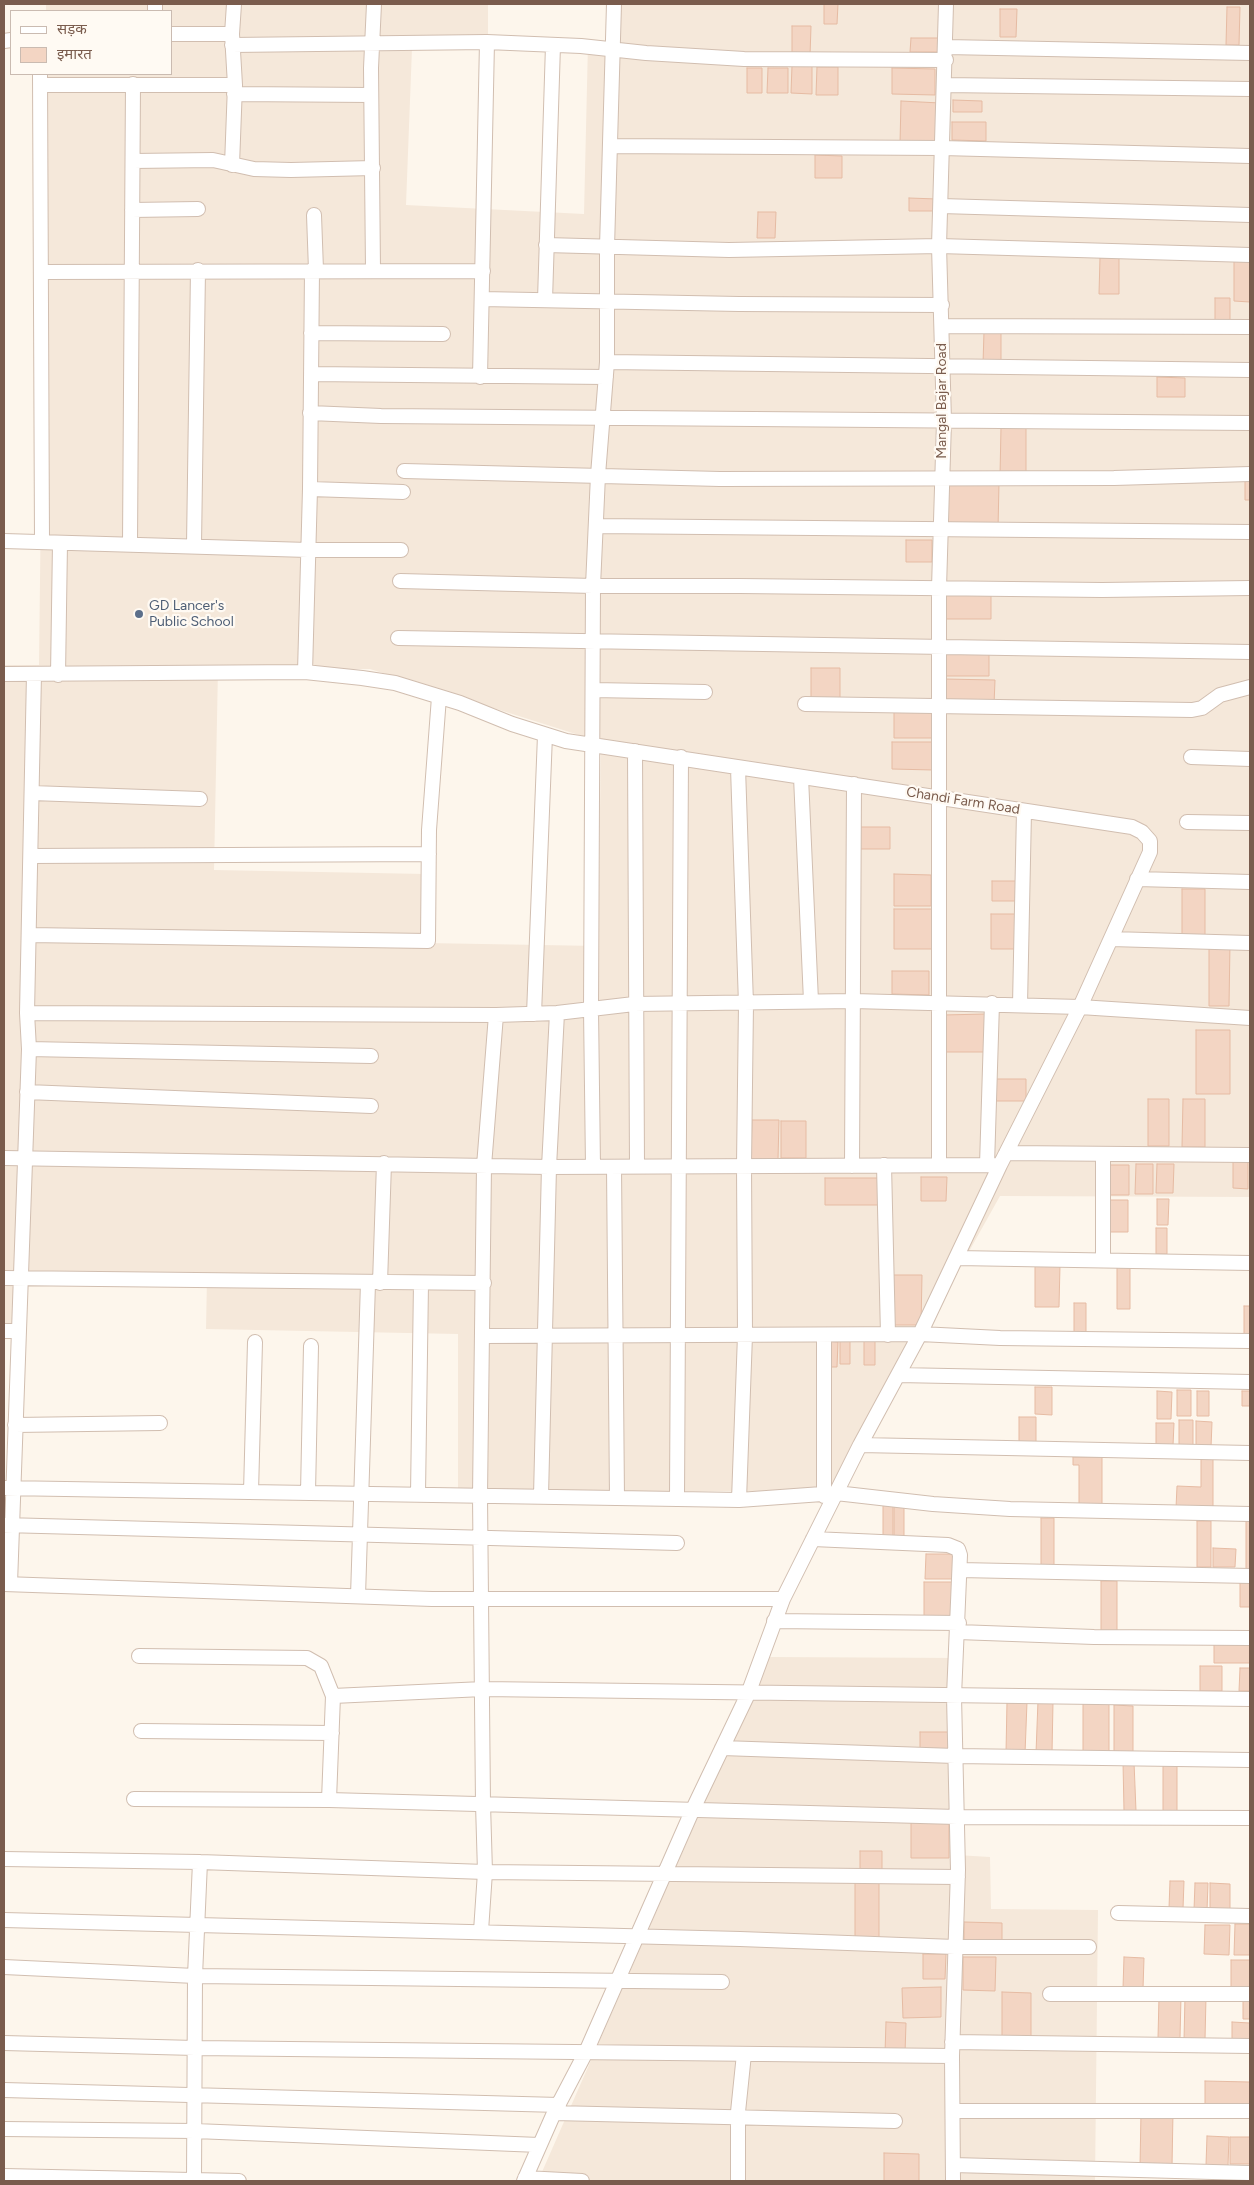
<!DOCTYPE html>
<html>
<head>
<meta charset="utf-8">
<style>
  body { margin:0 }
  #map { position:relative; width:1254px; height:2185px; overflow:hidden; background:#fdf6ec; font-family:Figtree,"Noto Sans Devanagari",sans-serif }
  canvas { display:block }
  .frame { position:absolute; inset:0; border:5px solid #7a5c4d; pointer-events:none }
  .legend { position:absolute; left:10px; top:10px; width:162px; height:65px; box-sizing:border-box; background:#fffaf3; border:1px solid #cabbb1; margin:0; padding:6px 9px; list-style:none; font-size:15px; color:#7a5c4d }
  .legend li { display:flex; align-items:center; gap:10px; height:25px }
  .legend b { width:25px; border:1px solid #cabbb1 }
</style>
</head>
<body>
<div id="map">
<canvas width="1254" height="2185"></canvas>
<div class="frame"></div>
<ul class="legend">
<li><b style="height:6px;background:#fff"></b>सड़क</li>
<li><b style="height:14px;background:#f3d5c3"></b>इमारत</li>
</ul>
</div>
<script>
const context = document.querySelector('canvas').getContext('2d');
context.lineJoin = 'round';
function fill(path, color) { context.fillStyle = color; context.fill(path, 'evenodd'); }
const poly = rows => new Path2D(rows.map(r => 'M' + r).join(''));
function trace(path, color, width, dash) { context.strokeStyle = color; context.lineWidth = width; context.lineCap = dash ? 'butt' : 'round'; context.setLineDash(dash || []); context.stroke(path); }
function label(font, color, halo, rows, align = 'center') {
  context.font = font + ' Figtree,sans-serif'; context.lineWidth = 4.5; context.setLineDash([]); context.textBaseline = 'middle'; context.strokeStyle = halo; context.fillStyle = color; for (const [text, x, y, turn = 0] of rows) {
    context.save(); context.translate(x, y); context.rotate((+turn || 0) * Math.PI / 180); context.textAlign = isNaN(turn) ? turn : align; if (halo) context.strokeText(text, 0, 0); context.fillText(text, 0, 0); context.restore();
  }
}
fill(poly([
  [46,4,488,4,488,47,412,48,406,205,584,214,588,43,621,46,621,4,1250,4,1250,1197,1000,1196,835,1491,458,1491,458,1334,206,1329,207,1278,20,1274,18,1329,4,1329,4,665,39,665,46,74,171,74,171,11,46,11],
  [218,669,370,669,601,742,598,946,425,943,426,874,214,870],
  [768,1657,960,1658,956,1855,990,1857,991,1909,1098,1910,1095,2181,538,2181]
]), '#f5e8da');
const building = poly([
  [824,4,838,4,837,24,824,24,824,4],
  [1227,7,1240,7,1239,45,1226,45,1227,7],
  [1000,9,1017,9,1016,37,1000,37,1000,9],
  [792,26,811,26,810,56,792,56,792,26],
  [911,38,940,38,940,52,910,52,911,38],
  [792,66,812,66,812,94,791,93,792,66],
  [817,67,838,67,838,95,816,95,817,67],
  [747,68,762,68,762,93,747,93,747,68],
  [768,68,788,68,788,93,767,93,768,68],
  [892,68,935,69,935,95,892,94,892,68],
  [953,100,982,101,982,112,953,112,953,100],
  [901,101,940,103,938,145,900,144,901,101],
  [952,122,986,122,986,141,952,140,952,122],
  [815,155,842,156,842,178,815,178,815,155],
  [909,198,937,199,937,211,909,211,909,198],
  [758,212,776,212,775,238,757,238,758,212],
  [1100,258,1119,258,1119,294,1099,294,1100,258],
  [1234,258,1250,258,1250,302,1234,301,1234,258],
  [1215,298,1230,298,1230,321,1215,321,1215,298],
  [984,332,1001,332,1001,364,983,364,984,332],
  [1157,377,1185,378,1185,397,1157,397,1157,377],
  [1001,428,1026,428,1026,476,1000,476,1001,428],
  [1245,475,1250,476,1250,500,1245,500,1245,475],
  [946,482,999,483,998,529,945,528,946,482],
  [906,540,932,540,932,562,906,562,906,540],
  [946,594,991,594,991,619,946,619,946,594],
  [945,652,989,652,989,676,944,676,945,652],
  [811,668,840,668,840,699,811,699,811,668],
  [944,679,995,680,994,705,944,705,944,679],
  [894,711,933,711,933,738,894,738,894,711],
  [892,742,933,742,933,770,892,769,892,742],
  [860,827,890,827,890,849,860,849,860,827],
  [894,874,931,875,931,906,894,906,894,874],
  [992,881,1020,881,1020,901,992,901,992,881],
  [1182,889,1205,889,1205,935,1182,935,1182,889],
  [894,909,933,909,932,949,894,949,894,909],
  [991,914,1019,914,1019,949,991,949,991,914],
  [1209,943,1230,943,1229,1006,1209,1006,1209,943],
  [892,971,929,971,929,995,892,994,892,971],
  [986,1014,986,1052,944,1052,943,1015,986,1014],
  [1196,1030,1230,1030,1230,1094,1196,1094,1196,1030],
  [994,1079,1026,1079,1026,1101,994,1101,994,1079],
  [1148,1099,1169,1099,1169,1146,1148,1146,1148,1099],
  [1183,1099,1205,1099,1205,1147,1182,1147,1183,1099],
  [752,1120,779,1120,778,1159,751,1159,752,1120],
  [781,1121,806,1121,806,1158,781,1158,781,1121],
  [1233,1161,1248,1161,1248,1189,1233,1188,1233,1161],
  [1136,1164,1153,1164,1153,1194,1135,1194,1136,1164],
  [1157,1164,1174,1164,1173,1193,1156,1193,1157,1164],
  [1108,1165,1129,1165,1129,1195,1108,1195,1108,1165],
  [921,1177,947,1177,946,1201,921,1201,921,1177],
  [825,1178,878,1178,878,1205,825,1205,825,1178],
  [1157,1199,1169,1199,1168,1225,1157,1225,1157,1199],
  [1108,1200,1128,1200,1128,1232,1107,1232,1108,1200],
  [1156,1228,1167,1228,1167,1254,1156,1254,1156,1228],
  [1035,1265,1060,1265,1059,1307,1035,1307,1035,1265],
  [1117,1267,1130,1268,1130,1309,1117,1309,1117,1267],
  [891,1275,922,1275,921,1325,890,1325,891,1275],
  [1074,1303,1086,1303,1086,1335,1074,1334,1074,1303],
  [1244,1306,1250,1306,1250,1336,1244,1336,1244,1306],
  [840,1338,850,1339,850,1364,840,1364,840,1338],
  [864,1339,875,1339,875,1365,864,1365,864,1339],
  [826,1341,838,1342,837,1367,826,1367,826,1341],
  [1035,1387,1052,1387,1052,1415,1035,1414,1035,1387],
  [1177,1390,1191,1390,1191,1416,1177,1416,1177,1390],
  [1157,1391,1172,1392,1171,1419,1157,1419,1157,1391],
  [1197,1391,1209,1391,1209,1416,1197,1416,1197,1391],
  [1242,1391,1250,1391,1250,1406,1242,1406,1242,1391],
  [1019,1417,1036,1417,1036,1446,1019,1446,1019,1417],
  [1179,1420,1193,1420,1193,1446,1179,1446,1179,1420],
  [1196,1421,1212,1422,1211,1448,1196,1448,1196,1421],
  [1156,1423,1174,1423,1173,1446,1156,1446,1156,1423],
  [1201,1455,1213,1456,1213,1508,1176,1508,1177,1486,1201,1487,1201,1455],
  [1073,1457,1102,1457,1102,1507,1079,1507,1079,1465,1073,1465,1073,1457],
  [883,1504,893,1504,893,1539,883,1539,883,1504],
  [894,1504,904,1504,904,1539,894,1539,894,1504],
  [1041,1518,1054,1518,1054,1568,1041,1568,1041,1518],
  [1246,1519,1250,1519,1250,1569,1246,1569,1246,1519],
  [1197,1521,1211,1521,1211,1567,1197,1567,1197,1521],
  [1213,1548,1236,1549,1235,1567,1213,1567,1213,1548],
  [926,1554,954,1554,953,1579,925,1579,926,1554],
  [1101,1581,1117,1581,1117,1633,1101,1633,1101,1581],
  [1240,1581,1250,1581,1250,1607,1240,1607,1240,1581],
  [924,1582,957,1582,957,1617,924,1616,924,1582],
  [1214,1639,1250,1640,1250,1663,1214,1663,1214,1639],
  [1200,1666,1222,1666,1222,1691,1200,1691,1200,1666],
  [1240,1668,1250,1668,1250,1691,1239,1691,1240,1668],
  [1007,1701,1027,1702,1025,1754,1006,1753,1007,1701],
  [1038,1701,1053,1702,1052,1754,1036,1753,1038,1701],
  [1083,1701,1109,1702,1109,1755,1083,1755,1083,1701],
  [1114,1705,1133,1706,1133,1754,1114,1753,1114,1705],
  [920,1732,953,1732,953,1751,920,1750,920,1732],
  [1123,1762,1134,1762,1136,1811,1124,1811,1123,1762],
  [1163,1764,1177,1764,1177,1814,1163,1814,1163,1764],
  [911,1821,949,1821,949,1858,911,1858,911,1821],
  [860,1851,882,1851,882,1874,860,1874,860,1851],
  [855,1879,879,1879,879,1942,855,1942,855,1879],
  [1170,1881,1184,1881,1183,1909,1169,1908,1170,1881],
  [1195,1883,1208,1883,1207,1911,1194,1910,1195,1883],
  [1210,1883,1230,1884,1230,1909,1210,1908,1210,1883],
  [964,1922,1002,1923,1002,1940,964,1940,964,1922],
  [1235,1924,1250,1924,1250,1955,1234,1955,1235,1924],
  [1205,1925,1230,1925,1229,1955,1204,1954,1205,1925],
  [923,1954,946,1954,945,1979,923,1979,923,1954],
  [963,1957,996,1957,995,1991,963,1990,963,1957],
  [1124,1957,1144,1958,1143,1989,1123,1988,1124,1957],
  [1231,1960,1250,1960,1250,1989,1231,1988,1231,1960],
  [941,1987,941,2017,903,2018,902,1988,941,1987],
  [1002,1992,1031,1993,1031,2038,1002,2038,1002,1992],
  [1185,1996,1206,1997,1205,2040,1184,2040,1185,1996],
  [1159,1997,1181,1997,1180,2038,1158,2038,1159,1997],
  [1243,2000,1250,2001,1250,2019,1243,2019,1243,2000],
  [886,2022,906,2023,905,2053,885,2053,886,2022],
  [1232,2022,1250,2023,1250,2042,1232,2041,1232,2022],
  [1205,2081,1250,2082,1250,2107,1205,2106,1205,2081],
  [1141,2112,1173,2112,1172,2167,1140,2167,1141,2112],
  [1207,2136,1229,2137,1228,2166,1206,2165,1207,2136],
  [1230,2137,1250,2137,1250,2164,1230,2164,1230,2137],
  [884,2153,919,2154,919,2181,884,2181,884,2153]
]);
fill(building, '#f3d5c3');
trace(building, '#e6bba3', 1);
const minor = poly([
  [155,4,155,11],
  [171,34,232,34],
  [4,41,11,40],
  [232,45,487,42,581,46,646,53,744,59,946,60],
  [946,47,1250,53],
  [40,74,42,542],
  [40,85,235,85],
  [945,85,1250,89],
  [234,94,371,95],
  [611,146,942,148,1250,156],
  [133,161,213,160,254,169,291,170,373,168],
  [232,165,235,85,232,34,234,4],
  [941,206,1250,215],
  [132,210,198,209],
  [314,215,316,270],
  [546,245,729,250,939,246,1250,255],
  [373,270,371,68,374,4],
  [41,272,483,271],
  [482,299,739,304,942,305],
  [545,300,553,45],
  [942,326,1250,327],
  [311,333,443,334],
  [607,362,1250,370],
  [311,374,606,377],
  [480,377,487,42],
  [310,413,381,416,1250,423],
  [404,471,720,479,1114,478,1250,474],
  [310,489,403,492],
  [596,526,1250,532],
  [4,541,308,550,401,550],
  [130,544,133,84],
  [194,545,198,270],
  [400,581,593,586,740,586,1102,590,1250,588],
  [398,638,1250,652],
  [305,672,310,489,312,270],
  [4,674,305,672,362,678,395,683,460,703,512,724,566,741,1132,827,1142,832,1150,841,1150,852,1080,1007,1000,1165,920,1334,860,1445],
  [58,675,60,543],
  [593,690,705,692],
  [805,704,1192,710,1202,708,1220,695,1250,687],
  [635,751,637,1166],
  [1191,757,1250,759],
  [738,768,746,1004,744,1165,745,1335,739,1500],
  [801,777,811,1001],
  [32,793,200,799],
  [1187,822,1250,823],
  [31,856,429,854],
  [1137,879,1250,882],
  [29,935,428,941,429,830,439,697],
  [1111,939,1250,943],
  [1020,1005,1024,811],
  [27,1013,496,1015,557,1013,634,1004,853,1001,1080,1007,1250,1018],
  [534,1014,545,735],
  [29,1049,371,1056],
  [27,1092,371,1106],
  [1006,1153,1250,1155],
  [1103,1155,1103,1259],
  [4,1158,549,1167,1000,1165],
  [884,1165,888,1335],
  [939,1165,939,588,944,421,939,246,946,4],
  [987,1165,992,1003],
  [852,1166,854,784],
  [593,1167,591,1009,593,586,598,475,607,362,607,247,614,4],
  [614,1167,617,1498],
  [957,1258,1250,1263],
  [4,1278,484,1283],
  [380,1283,384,1163],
  [4,1331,19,1331],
  [824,1335,824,1496],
  [483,1336,920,1334,1000,1338,1250,1341],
  [898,1375,1250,1382],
  [15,1425,160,1423],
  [4,1488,739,1500,836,1493,933,1504,1010,1509,1250,1514],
  [251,1492,255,1342],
  [308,1493,311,1346],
  [418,1494,421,1283],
  [541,1496,549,1167,557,1013],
  [677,1499,681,757],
  [4,1525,677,1543],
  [813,1539,948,1545,958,1549,960,1555,954,1696,958,1870,952,2056,953,2181],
  [960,1570,1250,1576],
  [4,1584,432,1599,783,1599],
  [10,1584,29,1049,27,1013,34,674],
  [358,1596,368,1283],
  [774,1621,959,1623],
  [958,1632,1094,1637,1250,1638],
  [139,1656,307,1658,321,1666,333,1696,483,1689,1250,1699],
  [141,1731,332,1733],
  [722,1748,955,1756,1250,1760],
  [134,1799,329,1800,957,1817,1250,1818],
  [329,1800,333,1696],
  [4,1859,200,1862,485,1872,958,1877],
  [1118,1913,1250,1916],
  [4,1920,740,1939,955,1947,1089,1947],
  [481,1931,485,1872,483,1804,480,1496,484,1166,496,1015],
  [4,1967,195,1976,722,1982],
  [1050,1994,1250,1994],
  [952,2042,1250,2046],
  [4,2043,195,2048,952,2056],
  [4,2090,559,2105],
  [953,2111,1250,2111],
  [554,2113,895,2121],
  [4,2129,195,2131,539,2145],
  [953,2165,1250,2173],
  [4,2176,239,2181],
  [525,2178,582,2181],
  [194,2181,195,1976,200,1862],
  [524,2181,554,2113,586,2052,693,1809,748,1694,783,1599,860,1445,1250,1453],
  [738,2181,738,2112,744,2054]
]);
trace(minor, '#d1beb0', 16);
trace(minor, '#fff', 14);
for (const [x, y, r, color] of [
  [139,614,5,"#5c6f8a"]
]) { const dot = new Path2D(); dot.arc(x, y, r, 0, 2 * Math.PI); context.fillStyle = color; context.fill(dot); trace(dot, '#fffaf3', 2); }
label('14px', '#7a5c4d', '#fffaf3', [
  ["Mangal Bajar Road",942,401,-90],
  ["Chandi Farm Road",963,801,9]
]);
label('14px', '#4e5e75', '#fffaf3', [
  ["GD Lancer's",149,606],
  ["Public School",149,622]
], 'left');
</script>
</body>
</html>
